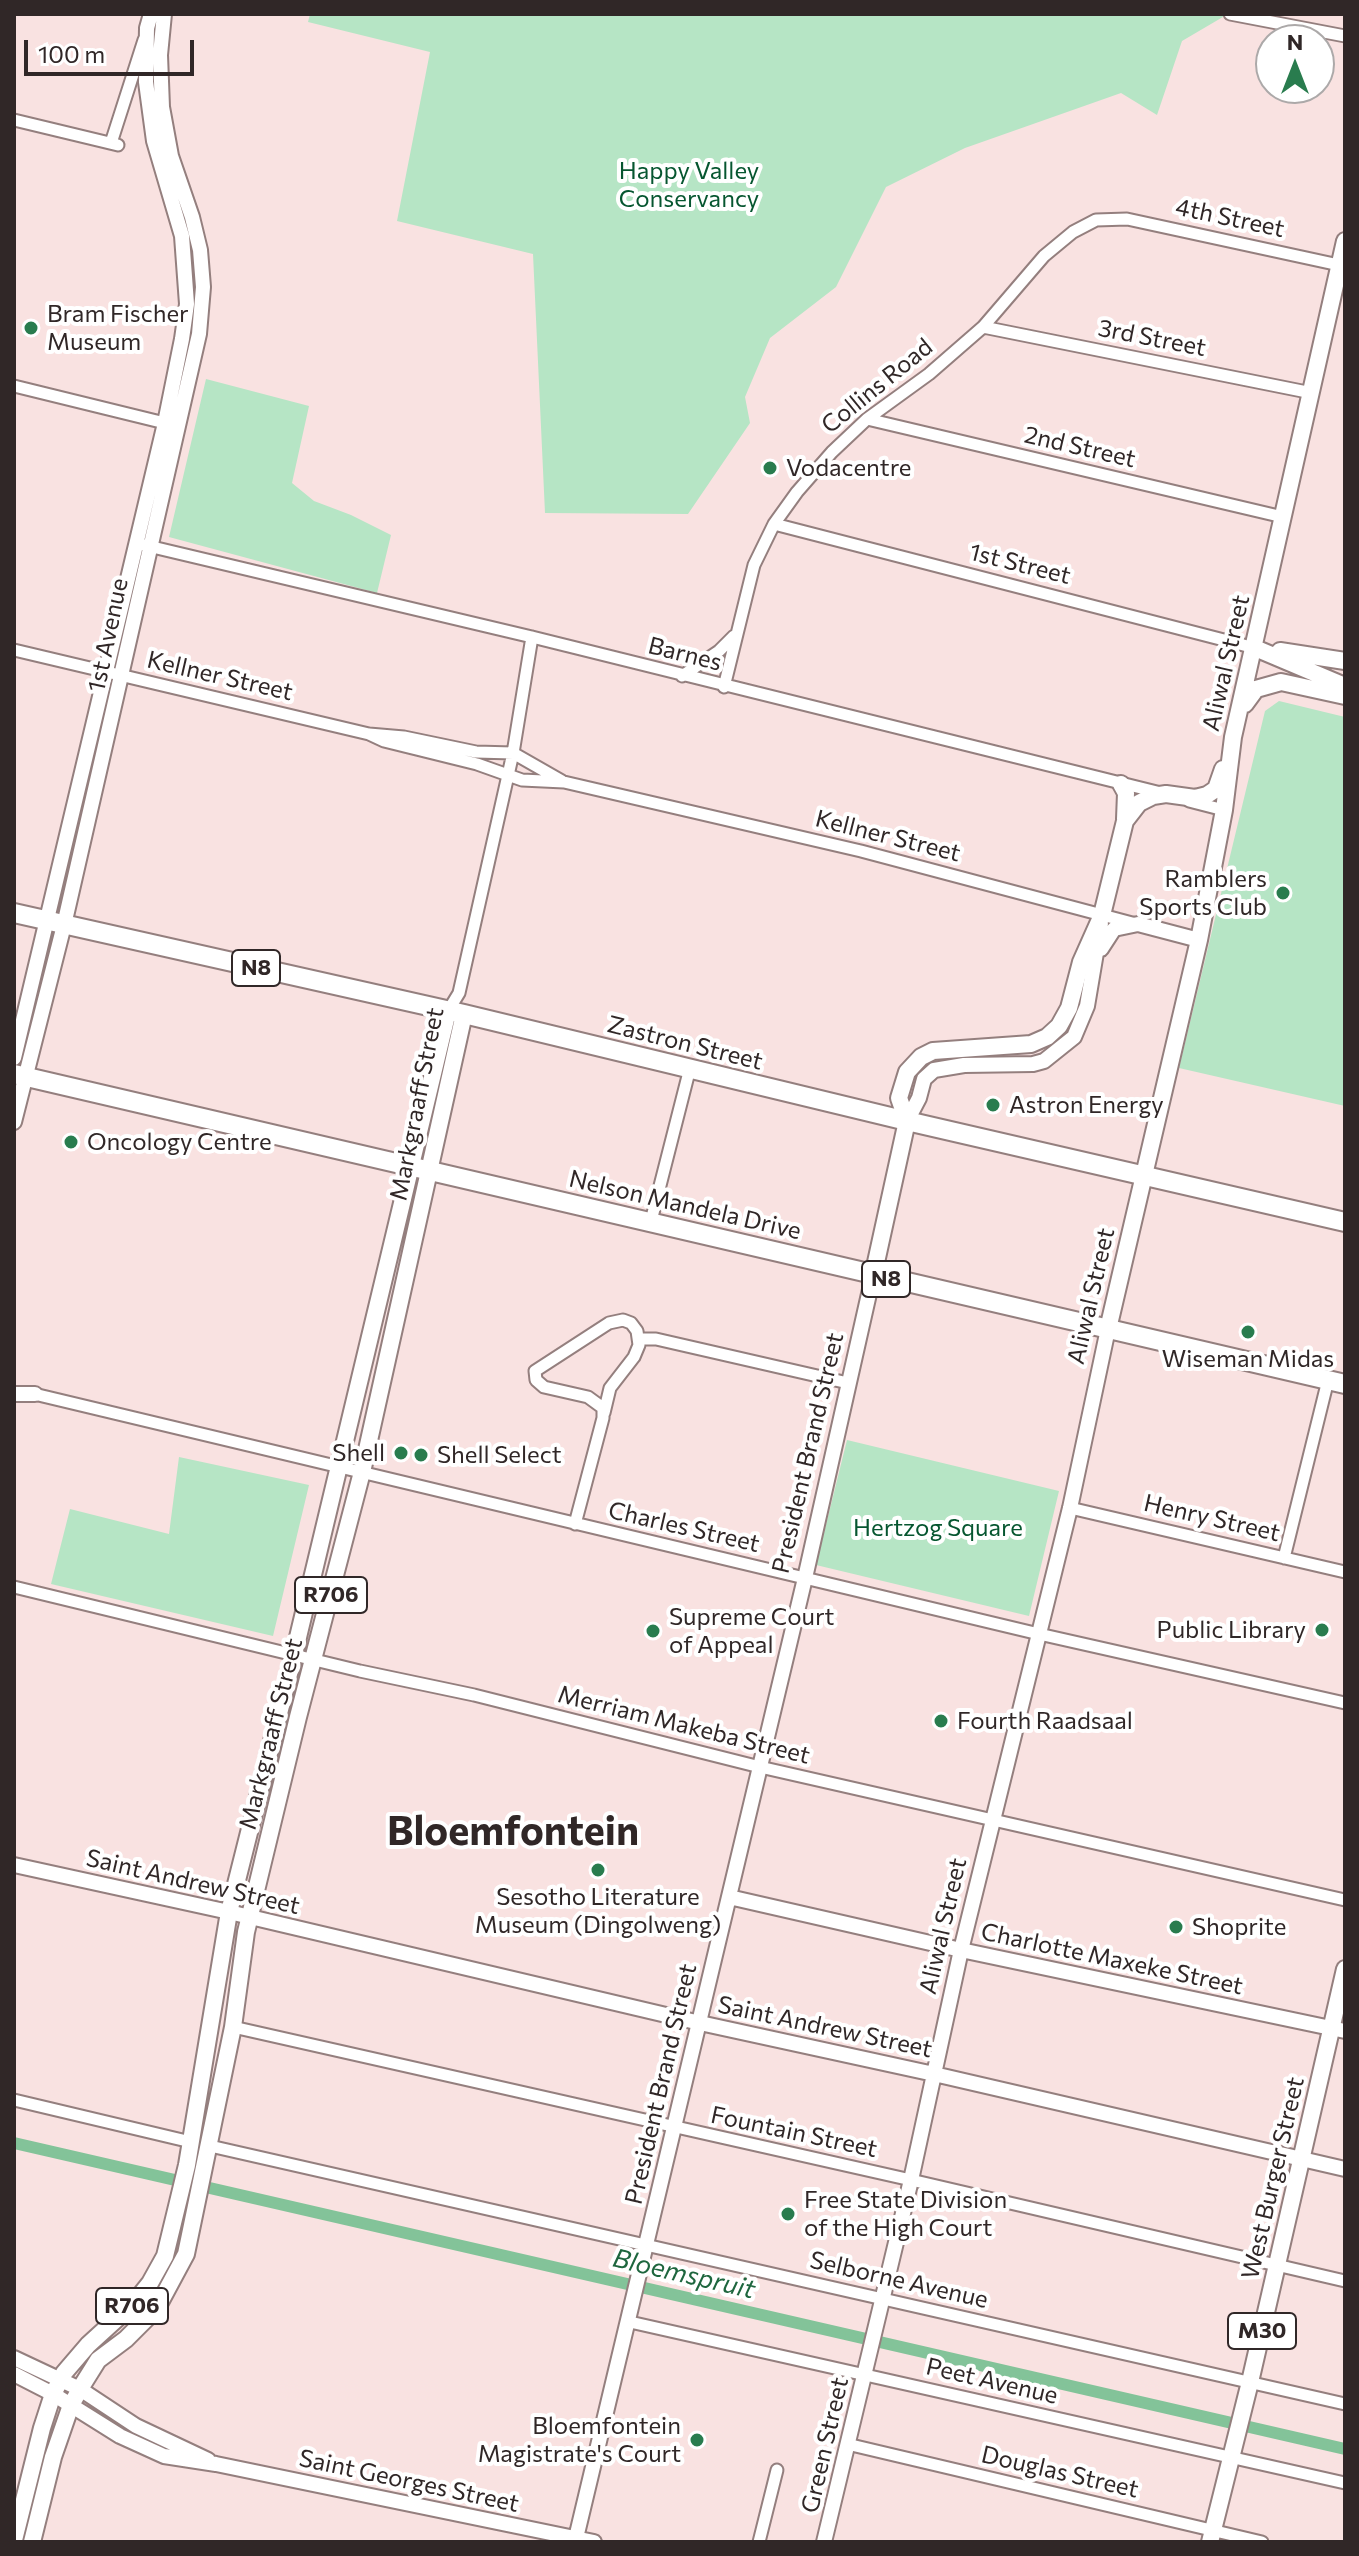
<!DOCTYPE html>
<html>
<head>
<meta charset="utf-8">
<style>
  body { margin:0 }
  #map { position:relative; width:1359px; height:2556px; overflow:hidden; background:#f9e2e1; font-family:Commissioner,sans-serif }
  canvas { display:block }
  .frame { position:absolute; inset:0; border:16px solid #302727; pointer-events:none }
  .north { position:absolute; left:1255px; top:24px; width:80px; height:80px; box-sizing:border-box; background:#fff; border:2px solid #aca9a9; border-radius:50%; rotate:0deg; font-size:22px; font-weight:700; line-height:32px; text-align:center; color:#302727 }
  .north::after { content:''; display:block; margin:auto; width:28px; height:36px; background:#297c4e; clip-path:polygon(50% 0,100% 100%,50% 72%,0 100%) }
  .scale { position:absolute; left:24px; top:40px; width:170px; height:36px; box-sizing:border-box; border:4px solid #302727; border-top:0; padding-left:10px; font-size:24px; line-height:28px; white-space:nowrap; color:#302727; -webkit-text-stroke:6px #fff; paint-order:stroke }
</style>
</head>
<body>
<div id="map">
<canvas width="1359" height="2556"></canvas>
<div class="frame"></div>
<div class="north">N</div>
<div class="scale">100 m</div>
</div>
<script>
const context = document.querySelector('canvas').getContext('2d');
context.lineJoin = 'round';
function fill(path, color) { context.fillStyle = color; context.fill(path, 'evenodd'); }
const poly = rows => new Path2D(rows.map(r => 'M' + r).join(''));
function trace(path, color, width, dash) { context.strokeStyle = color; context.lineWidth = width; context.lineCap = dash ? 'butt' : 'round'; context.setLineDash(dash || []); context.stroke(path); }
function label(font, color, halo, rows, align = 'center') {
  context.font = font + ' Commissioner,sans-serif'; context.lineWidth = 8; context.setLineDash([]); context.textBaseline = 'middle'; context.strokeStyle = halo; context.fillStyle = color; for (const [text, x, y, turn = 0] of rows) {
    context.save(); context.translate(x, y); context.rotate((+turn || 0) * Math.PI / 180); context.textAlign = isNaN(turn) ? turn : align; if (halo) context.strokeText(text, 0, 0); context.fillText(text, 0, 0); context.restore();
  }
}
fill(poly([
  [310,14,1228,14,1182,41,1157,115,1121,93,965,148,886,187,836,287,770,338,745,397,750,423,688,514,545,513,533,254,397,221,430,52,308,22],
  [206,379,309,406,292,483,314,501,351,515,391,535,377,593,169,537],
  [1279,701,1345,717,1345,1106,1179,1068,1265,711],
  [847,1440,1059,1491,1029,1616,816,1565],
  [179,1457,309,1485,273,1636,51,1584,70,1509,169,1534]
]), '#b6e5c5');
trace(poly([
  [14,2143,1345,2449]
]), '#83c399', 12);
const minor = poly([
  [1230,14,1345,36],
  [14,120,118,145],
  [111,143,144,40],
  [983,327,1312,393],
  [14,386,173,425],
  [867,419,1283,517],
  [774,524,1255,648],
  [144,545,532,637,1161,793],
  [14,650,369,734,404,737,476,752,513,753,562,781],
  [682,676,719,651,734,636],
  [724,687,754,565,774,524,797,492,832,452,867,419,929,374,983,327,1044,256,1073,232,1096,220,1127,219,1339,265],
  [369,734,384,741,477,764,522,780,564,782,861,851,1136,924],
  [1189,801,1224,810],
  [448,1011,459,993,513,753,532,637],
  [651,1221,690,1068],
  [639,1339,656,1339,848,1383],
  [30,1393,1039,1634,1345,1703],
  [1070,1508,1345,1572],
  [575,1524,603,1418,603,1408,588,1397,544,1387,536,1380,535,1371,609,1323,623,1320,631,1323,637,1331,639,1345,634,1357,610,1388,604,1413],
  [1284,1558,1328,1380],
  [14,1587,360,1671,474,1695,760,1767,1345,1900],
  [233,2027,911,2180,1345,2281],
  [14,2100,191,2142],
  [210,2146,1345,2404],
  [630,2322,1345,2483],
  [847,2444,1262,2542],
  [759,2542,777,2470]
]);
const tertiary = poly([
  [1101,949,1114,929,1138,924,1199,940],
  [14,1058,165,423,182,339,187,304,182,236,154,141,146,82,147,28,151,14],
  [907,1121,919,1098,924,1079,934,1070,964,1065,1033,1064,1044,1061,1074,1037,1087,1006,1101,923],
  [14,1122,64,925,199,334,203,287,200,250,192,217,171,156,162,107,160,55,164,14],
  [14,1394,35,1394],
  [14,1865,229,1912,700,2023,934,2074,1345,2169],
  [729,1897,961,1950,1345,2031],
  [14,2358,80,2389,136,2426,208,2460],
  [14,2374,53,2394,120,2436,164,2456,216,2464,594,2542],
  [576,2538,805,1578,873,1276],
  [824,2542,911,2180,961,1950,1070,1508,1108,1329]
]);
const secondary = poly([
  [1255,648,1345,686],
  [1280,651,1345,661],
  [1245,704,1256,689,1281,682,1345,696],
  [1121,784,1126,793,1125,819],
  [873,1276,907,1121,899,1098,907,1072,921,1057,933,1051,1031,1044,1047,1037,1059,1026,1069,1008,1081,962,1102,915,1125,821,1139,803,1153,796,1166,794,1195,798,1207,795,1216,789,1223,769],
  [1108,1329,1199,940,1224,810,1233,737,1345,241]
]);
const primary = poly([
  [14,2540,42,2428,53,2394,64,2373,88,2345,134,2303,150,2283,165,2256,187,2165,229,1912,294,1654,448,1011],
  [32,2542,53,2457,71,2405,83,2384,98,2360,126,2339,157,2308,186,2254,233,2027,246,1932,298,1717,362,1472,464,1014],
  [1210,2542,1250,2382,1345,1969]
]);
const trunk = poly([
  [14,913,464,1014,907,1121,1345,1222],
  [14,1074,1345,1384]
]);
trace(minor, '#947f7e', 15);
trace(tertiary, '#947f7e', 18);
trace(secondary, '#947f7e', 20);
trace(primary, '#947f7e', 20);
trace(trunk, '#947f7e', 22);
trace(minor, '#fff', 11);
trace(tertiary, '#fff', 14);
trace(secondary, '#fff', 16);
trace(primary, '#fff', 16);
trace(trunk, '#fff', 18);
for (const [x, y, r, color] of [
  [31,328,8,"#297c4e"],
  [770,468,8,"#297c4e"],
  [1283,893,8,"#297c4e"],
  [993,1105,8,"#297c4e"],
  [71,1142,8,"#297c4e"],
  [1248,1332,8,"#297c4e"],
  [401,1453,8,"#297c4e"],
  [421,1455,8,"#297c4e"],
  [1322,1630,8,"#297c4e"],
  [653,1631,8,"#297c4e"],
  [941,1721,8,"#297c4e"],
  [598,1870,8,"#297c4e"],
  [1176,1927,8,"#297c4e"],
  [788,2214,8,"#297c4e"],
  [697,2440,8,"#297c4e"]
]) { const dot = new Path2D(); dot.arc(x, y, r, 0, 2 * Math.PI); context.fillStyle = color; context.fill(dot); trace(dot, '#fff', 3); }
for (const [x, y, w] of [
  [256,968,48],
  [886,1279,48],
  [331,1595,72],
  [132,2306,72],
  [1262,2331,68]
]) { const box = new Path2D(); box.roundRect(x - w / 2, y - 18, w, 36, 6); context.fillStyle = '#fff'; context.fill(box); trace(box, '#302727', 2); }
label('bold 22px', '#302727', null, [
  ["N8",256,968],
  ["N8",886,1279],
  ["R706",331,1595],
  ["R706",132,2306],
  ["M30",1262,2331]
]);
label('24px', '#065630', '#fff', [
  ["Happy Valley",689,171],
  ["Conservancy",689,199],
  ["Hertzog Square",938,1528]
]);
label('24px', '#302727', '#fff', [
  ["4th Street",1230,218,12],
  ["3rd Street",1152,338,11],
  ["Collins Road",877,386,-39],
  ["2nd Street",1080,447,13],
  ["1st Street",1020,564,14],
  ["1st Avenue",108,635,-78],
  ["Barnes",685,654,14],
  ["Aliwal Street",1226,663,-77],
  ["Kellner Street",220,676,13],
  ["Kellner Street",888,836,14],
  ["Zastron Street",685,1043,14],
  ["Markgraaff Street",417,1104,-79],
  ["Nelson Mandela Drive",685,1205,13],
  ["Aliwal Street",1091,1296,-77],
  ["President Brand Street",808,1453,-77],
  ["Henry Street",1212,1518,13],
  ["Charles Street",684,1527,13],
  ["Merriam Makeba Street",684,1725,14],
  ["Markgraaff Street",271,1734,-76],
  ["Saint Andrew Street",193,1882,13],
  ["Aliwal Street",943,1926,-77],
  ["Charlotte Maxeke Street",1112,1959,12],
  ["Saint Andrew Street",825,2027,12],
  ["President Brand Street",661,2084,-77],
  ["Fountain Street",794,2132,12],
  ["West Burger Street",1273,2178,-77],
  ["Selborne Avenue",899,2280,13],
  ["Peet Avenue",992,2381,13],
  ["Green Street",825,2445,-77],
  ["Douglas Street",1060,2472,13],
  ["Saint Georges Street",409,2481,12]
]);
label('24px', '#302727', '#fff', [
  ["Bram Fischer",47,314],
  ["Museum",47,342],
  ["Vodacentre",786,468],
  ["Ramblers",1267,879,"right"],
  ["Sports Club",1267,907,"right"],
  ["Astron Energy",1009,1105],
  ["Oncology Centre",87,1142],
  ["Wiseman Midas",1248,1359,"center"],
  ["Shell",385,1453,"right"],
  ["Shell Select",437,1455],
  ["Supreme Court",669,1617],
  ["of Appeal",669,1645],
  ["Public Library",1306,1630,"right"],
  ["Fourth Raadsaal",957,1721],
  ["Sesotho Literature",598,1897,"center"],
  ["Museum (Dingolweng)",598,1925,"center"],
  ["Shoprite",1192,1927],
  ["Free State Division",804,2200],
  ["of the High Court",804,2228],
  ["Bloemfontein",681,2426,"right"],
  ["Magistrate's Court",681,2454,"right"]
], 'left');
label('italic 26px', '#1e663e', '#fff', [
  ["Bloemspruit",684,2274,13]
]);
label('bold 40px', '#302727', '#fff', [
  ["Bloemfontein",513,1832]
]);
</script>
</body>
</html>
